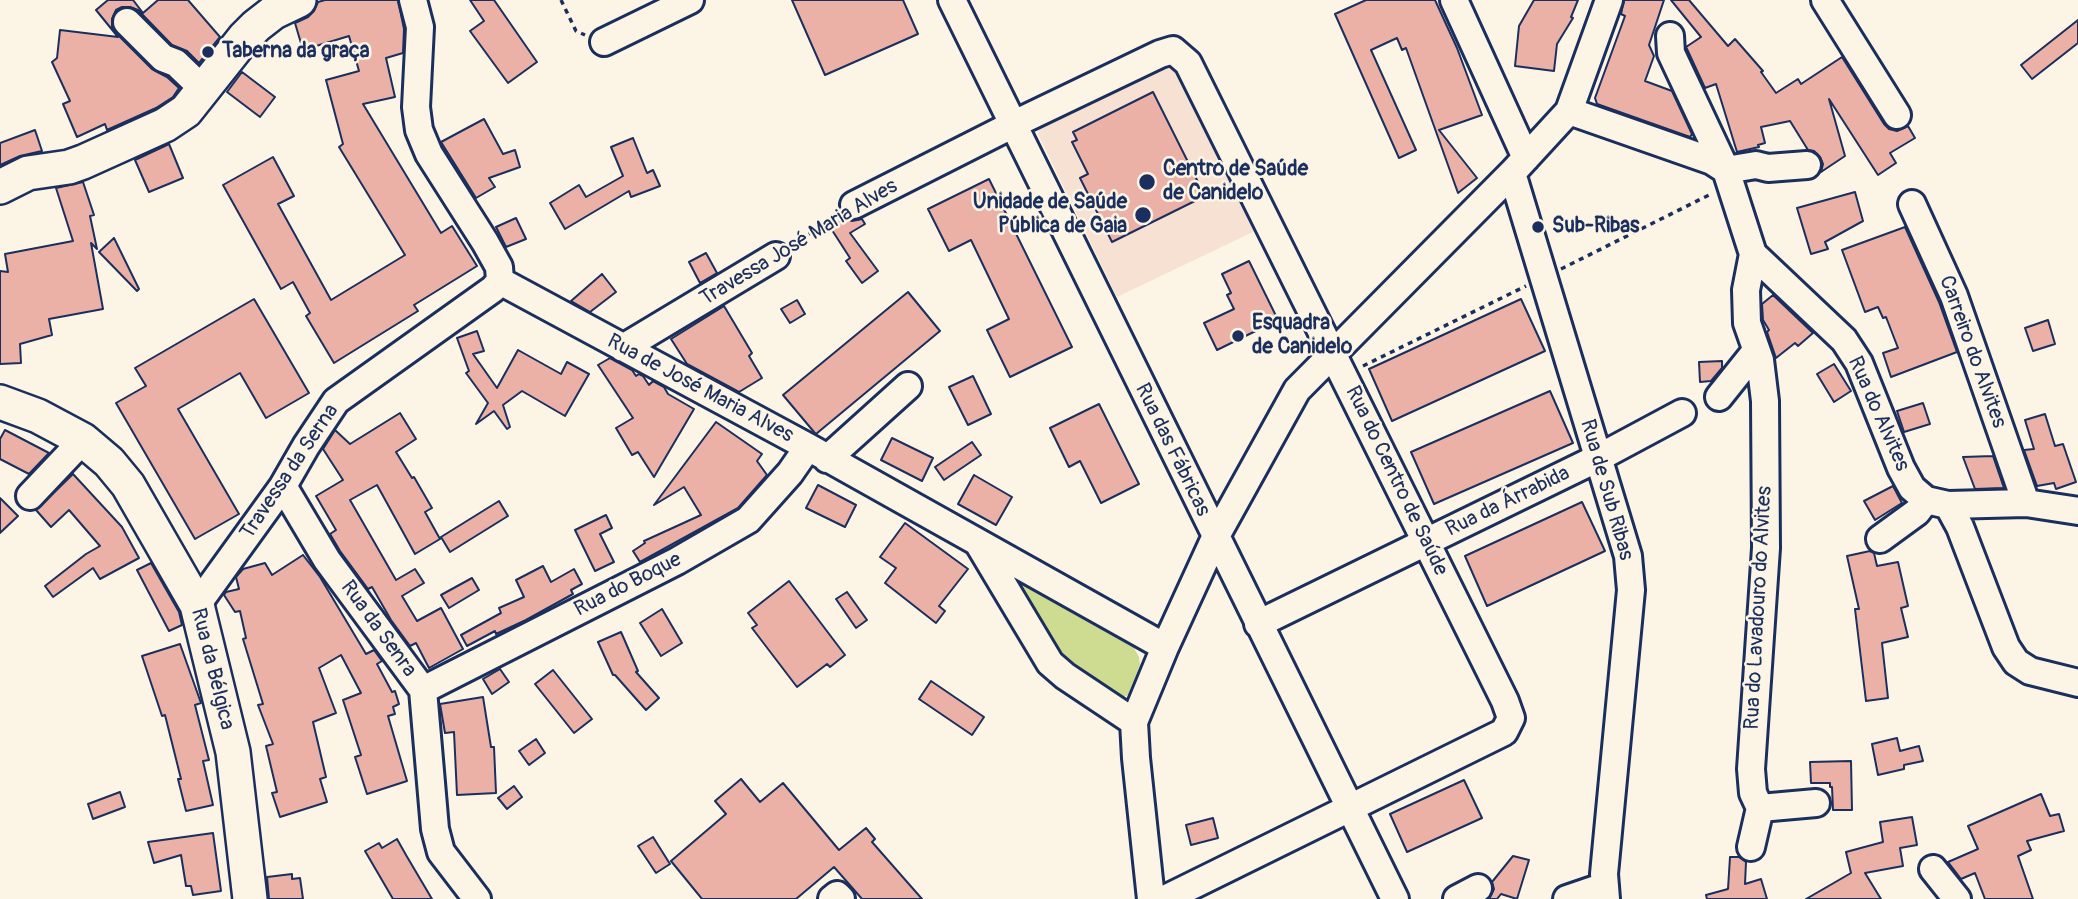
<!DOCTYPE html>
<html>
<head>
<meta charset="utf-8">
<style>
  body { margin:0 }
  canvas { display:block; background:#fcf5e5 }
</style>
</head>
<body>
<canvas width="2078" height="899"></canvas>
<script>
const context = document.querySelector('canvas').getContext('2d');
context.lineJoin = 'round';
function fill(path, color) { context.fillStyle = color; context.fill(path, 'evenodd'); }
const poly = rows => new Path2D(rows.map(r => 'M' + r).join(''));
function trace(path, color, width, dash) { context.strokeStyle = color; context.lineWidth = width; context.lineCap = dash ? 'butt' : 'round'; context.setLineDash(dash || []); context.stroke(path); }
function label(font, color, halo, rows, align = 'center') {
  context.font = font + ' Pangolin,sans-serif'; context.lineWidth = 5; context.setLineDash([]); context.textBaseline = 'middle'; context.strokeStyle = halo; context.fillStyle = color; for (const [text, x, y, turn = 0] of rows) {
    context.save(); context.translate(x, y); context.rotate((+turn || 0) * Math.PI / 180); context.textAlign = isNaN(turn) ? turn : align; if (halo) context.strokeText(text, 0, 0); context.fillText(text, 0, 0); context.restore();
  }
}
fill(poly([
  [1175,63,1257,230,1117,297,1038,134,1040,128]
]), '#f7e1d2');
fill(poly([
  [1008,577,1134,648,1139,657,1140,665,1128,695,1118,699,1063,662]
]), '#cddc90');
const building = poly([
  [108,0,133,0,143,13,158,0,188,0,220,37,199,63,187,51,172,45,138,10,130,7,122,7,116,10,112,19,112,27,116,33,152,69,167,77,179,88,173,97,156,108,107,130,105,124,77,137,63,104,70,101,52,62,57,58,60,30,118,37,96,10,108,0],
  [325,0,398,0,404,29,403,53,386,58,395,97,363,104,441,233,452,226,477,266,414,305,418,311,334,363,306,316,310,313,293,282,281,289,223,185,273,157,294,196,278,204,331,300,405,255,339,147,343,144,326,80,359,71,349,36,303,50,295,23,308,17,314,11,318,2,325,0],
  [470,0,494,0,537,62,508,83,470,31,484,21,470,0],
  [792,0,903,0,918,34,825,75,792,0],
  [1366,0,1435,0,1457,48,1482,115,1439,130,1477,178,1458,193,1406,48,1402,50,1397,38,1371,50,1416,150,1399,158,1335,14,1366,0],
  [1534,0,1578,0,1571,17,1573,18,1557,44,1554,71,1515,66,1519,26,1534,0],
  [1624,0,1664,0,1649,45,1654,56,1645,81,1672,91,1692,134,1690,137,1597,104,1595,98,1625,16,1621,14,1624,0],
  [1671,0,1689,0,1728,46,1735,39,1763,71,1761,72,1776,93,1798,79,1801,84,1842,57,1884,124,1889,129,1897,131,1908,126,1915,138,1890,153,1896,163,1878,175,1829,99,1845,156,1821,172,1823,164,1820,157,1814,151,1808,150,1790,121,1761,127,1765,143,1758,145,1759,147,1737,152,1716,84,1705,88,1687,49,1686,47,1701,37,1671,0],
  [2078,20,2078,43,2032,79,2021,65,2078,20],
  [242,72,275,97,260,117,227,92,242,72],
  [1153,92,1205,196,1112,242,1080,178,1088,174,1072,142,1077,140,1073,132,1153,92],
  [484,119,503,154,515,150,520,167,489,178,495,187,476,198,441,142,484,119],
  [35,130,42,151,20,156,0,165,0,143,35,130],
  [633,138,647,173,653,170,660,186,631,197,629,191,565,229,550,203,579,185,586,197,623,176,611,147,633,138],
  [169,144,183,178,149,192,135,160,169,144],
  [989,179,1072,347,1010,377,987,330,1009,319,971,240,949,251,928,209,989,179],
  [83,182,94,215,90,216,97,249,91,243,103,309,49,319,52,335,20,344,21,363,0,364,0,271,8,272,5,254,73,241,56,188,83,182],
  [1855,192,1863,221,1825,242,1828,249,1811,254,1797,208,1855,192],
  [516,218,526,239,506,247,496,227,516,218],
  [845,218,852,221,862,219,865,224,850,233,878,271,862,283,846,261,850,258,830,227,845,218],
  [1905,227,1939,302,1957,352,1891,377,1883,353,1898,348,1886,317,1883,318,1878,307,1865,312,1842,250,1905,227],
  [114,238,139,289,137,291,99,252,114,238],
  [706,253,717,273,700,283,689,262,706,253],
  [1249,261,1278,320,1217,350,1204,323,1234,309,1227,295,1231,293,1222,274,1249,261],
  [602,274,616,292,590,312,571,301,602,274],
  [908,292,940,331,816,434,814,432,783,395,908,292],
  [1773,295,1813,333,1798,346,1795,343,1776,358,1767,332,1769,330,1763,320,1762,304,1773,295],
  [254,299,309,393,266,418,240,373,178,409,239,514,195,539,116,403,146,386,135,368,254,299],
  [1521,299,1545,351,1392,421,1369,369,1521,299],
  [797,300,805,314,790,323,781,309,797,300],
  [724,306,752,353,749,356,762,378,739,392,687,364,671,339,724,306],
  [2048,320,2055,344,2033,351,2025,328,2048,320],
  [477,331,484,351,473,354,497,388,518,350,561,374,567,362,589,374,565,416,522,391,503,405,510,427,507,429,494,411,476,424,488,403,466,373,469,371,457,338,477,331],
  [610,358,632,370,636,376,639,374,643,376,649,385,653,381,664,387,668,394,694,409,654,477,638,452,632,455,616,428,633,418,598,365,610,358],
  [1722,361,1722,368,1711,381,1700,382,1699,362,1722,361],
  [1834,364,1851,391,1834,402,1817,374,1834,364],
  [973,376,991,414,968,425,949,387,973,376],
  [1550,391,1573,443,1434,504,1411,452,1550,391],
  [1923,403,1930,424,1904,432,1897,411,1923,403],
  [1099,404,1139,484,1101,503,1080,461,1069,467,1050,428,1099,404],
  [400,413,416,439,396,452,412,478,414,477,432,508,425,512,440,539,415,554,377,485,350,500,396,580,415,569,424,583,402,596,417,621,441,608,463,649,429,668,416,643,410,646,391,620,372,587,368,589,340,551,330,534,336,530,316,496,343,480,323,449,335,430,350,444,400,413],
  [2045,414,2055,446,2063,444,2076,482,2056,489,2054,483,2037,486,2024,450,2034,449,2025,420,2045,414],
  [716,422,762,454,757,461,767,475,738,508,640,562,633,551,645,543,644,541,701,515,684,487,654,505,716,422],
  [5,430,49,453,29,474,0,459,0,439,5,430],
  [892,438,933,458,922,481,881,460,892,438],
  [972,442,981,455,944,480,935,467,972,442],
  [1993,456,2004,488,1975,489,1963,457,1993,456],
  [73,474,122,527,139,558,100,579,93,568,53,597,45,586,86,554,100,546,69,510,51,527,36,510,73,474],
  [974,475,1012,497,996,525,958,504,974,475],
  [818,485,856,505,845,527,806,508,818,485],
  [1893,486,1902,503,1875,520,1864,501,1893,486],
  [0,498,18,516,0,533,0,498],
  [499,501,508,516,450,552,441,537,499,501],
  [1582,502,1605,551,1487,606,1465,556,1582,502],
  [606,515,612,528,600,534,614,562,595,571,575,530,606,515],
  [905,523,968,569,939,606,945,611,936,623,885,583,896,568,880,557,905,523],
  [1870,551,1874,553,1877,566,1898,562,1908,606,1901,608,1908,637,1882,643,1888,698,1866,701,1855,609,1859,609,1847,556,1870,551],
  [303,555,320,577,366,654,374,650,382,661,377,664,392,692,395,691,399,704,393,707,395,714,388,716,407,781,367,794,355,757,361,755,343,700,361,693,341,655,319,668,336,713,313,722,326,777,320,779,327,802,280,817,272,793,277,792,266,746,273,744,258,705,263,704,243,639,246,638,240,611,235,612,224,595,226,592,239,589,236,577,243,569,265,563,272,575,303,555],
  [151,563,179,612,182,625,169,631,137,570,151,563],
  [543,566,551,582,574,569,582,584,571,590,573,594,526,620,496,634,495,631,467,646,461,635,501,613,499,608,524,597,516,580,543,566],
  [472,578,479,590,449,608,441,595,472,578],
  [789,581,845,655,830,667,827,664,797,687,752,628,757,625,748,613,789,581],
  [847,592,867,620,856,628,836,599,847,592],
  [662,609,682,643,661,656,640,623,662,609],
  [621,632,638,671,636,672,659,698,646,710,615,675,613,675,598,642,621,632],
  [180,644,201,703,195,705,209,760,203,761,213,805,186,811,178,779,181,779,165,715,162,716,142,656,180,644],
  [500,669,509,682,492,694,483,679,500,669],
  [553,670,592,719,574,733,535,684,553,670],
  [931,681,984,717,972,735,919,699,931,681],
  [483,697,491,747,494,747,496,793,457,795,454,732,445,733,440,704,483,697],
  [1897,738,1900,751,1919,746,1923,761,1904,765,1904,769,1878,775,1872,744,1897,738],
  [536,739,545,753,529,765,519,751,536,739],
  [1851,761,1852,810,1833,810,1832,787,1830,787,1830,783,1811,783,1810,762,1851,761],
  [741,779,760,802,783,783,839,850,866,828,875,839,872,842,922,899,862,899,834,867,796,899,702,899,671,861,726,814,715,801,741,779],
  [1464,780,1482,818,1407,852,1390,814,1464,780],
  [514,786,522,797,507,809,498,798,514,786],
  [120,792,125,807,93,819,88,804,120,792],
  [2041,794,2050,816,2059,814,2064,831,2027,841,2031,850,2018,856,2033,899,1985,899,1975,873,1961,879,1948,862,1978,849,1968,826,2041,794],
  [1912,817,1917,845,1900,848,1903,866,1865,873,1881,899,1806,899,1851,873,1846,852,1883,842,1880,822,1912,817],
  [1213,818,1218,838,1191,845,1186,825,1213,818],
  [213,833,221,891,193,895,191,886,186,886,181,855,154,863,148,842,213,833],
  [653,837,670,864,656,873,638,846,653,837],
  [397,839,406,855,432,899,393,899,365,851,379,843,382,848,397,839],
  [1513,856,1529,860,1517,899,1501,894,1497,899,1489,899,1494,889,1492,882,1513,856],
  [1730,857,1739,857,1746,862,1745,884,1761,879,1767,899,1707,899,1706,895,1728,889,1730,857],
  [292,874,292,879,300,878,303,899,269,899,267,877,292,874]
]);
fill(building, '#ebb1a7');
trace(building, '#1b2f5e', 2);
const minor = poly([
  [413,0,420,27,416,107,419,130,429,154,485,242,499,267,500,281],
  [952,0,1395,899],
  [1454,0,1526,158],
  [1825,0,1897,115],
  [127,22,163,58,176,63,204,90],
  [1670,36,1671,53,1726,170,1756,165,1768,168,1807,165],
  [604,42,690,0],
  [1569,111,1712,161,1726,170,1753,254,1844,340,1859,363,1901,468,1912,488,1926,500,1948,505,2026,503,2078,511],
  [1512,173,1628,556,1631,590,1604,874,1606,899],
  [1912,204,1954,296,2026,503],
  [854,205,1014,124,1160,54,1173,50,1188,63,1505,701,1511,718,1504,732,1165,899],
  [1753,254,1746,290,1747,323,1760,360,1765,401,1766,548,1751,769,1753,793,1760,808,1816,803],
  [500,281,808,447,1165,647],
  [623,348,776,256],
  [1719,397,1755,352],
  [827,459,908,386],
  [283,486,327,560,423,690,435,829,441,852,477,899],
  [30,496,83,440],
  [1948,505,1960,527,2006,647,2016,662,2030,671,2078,683],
  [1880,539,1917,512,1926,500],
  [980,546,1050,663,1065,676,1134,722],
  [197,605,283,486,306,446,336,401,493,289,500,281],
  [1258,624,1598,458,1682,413],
  [423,690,677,561,748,520,790,473,808,447],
  [1751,847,1760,808],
  [1933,869,1957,899],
  [832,899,837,895,841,899],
  [1151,899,1136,758,1134,722,1165,647,1215,538,1297,390,1512,173,1569,111,1609,0],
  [1457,899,1478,888],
  [1567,899,1605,886]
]);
const major = poly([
  [0,187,28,173,69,167,83,162,165,125,186,111,244,38,256,26,274,12,299,0],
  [0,402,38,416,83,440,109,462,128,485,197,605,233,752,250,899]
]);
trace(minor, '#1b2f5e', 32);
trace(major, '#1b2f5e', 38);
trace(poly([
  [561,0,576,31,585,35],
  [792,245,836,217],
  [1561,269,1711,194],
  [1363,366,1526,286]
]), '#1b2f5e', 3.5, [5, 5]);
trace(minor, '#fcf5e5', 26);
trace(major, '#fcf5e5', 33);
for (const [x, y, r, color] of [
  [208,52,7,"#1b2f5e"],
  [1147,182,9,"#1b2f5e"],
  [1143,215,9,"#1b2f5e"],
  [1538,227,7,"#1b2f5e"],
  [1238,336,7,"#1b2f5e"]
]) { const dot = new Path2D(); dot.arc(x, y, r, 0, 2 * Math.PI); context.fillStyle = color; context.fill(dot); trace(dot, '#fcf5e5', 2.5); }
label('bold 21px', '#1b2f5e', '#fcf5e5', [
  ["Taberna da graça",222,52],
  ["Centro de Saúde",1163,170],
  ["de Canidelo",1163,194],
  ["Unidade de Saúde",1127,203,"right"],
  ["Pública de Gaia",1127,227,"right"],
  ["Sub-Ribas",1552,227],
  ["Esquadra",1252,324],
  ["de Canidelo",1252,348]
], 'left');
label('21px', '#1b2f5e', '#fcf5e5', [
  ["Travessa José Maria Alves",799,243,-31],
  ["Carreiro do Alvites",1972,352,70],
  ["Rua de José Maria Alves",700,389,28],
  ["Rua do Alvites",1878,414,66],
  ["Rua das Fábricas",1172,450,64],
  ["Travessa da Serna",290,472,-56],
  ["Rua do Centro de Saúde",1396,481,64],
  ["Rua de Sub Ribas",1606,490,74],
  ["Rua da Árrabida",1508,502,-26],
  ["Rua do Boque",628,585,-27],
  ["Rua do Lavadouro do Alvites",1759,608,-87],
  ["Rua da Senra",378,629,54],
  ["Rua da Bélgica",212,669,76]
]);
</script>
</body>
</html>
